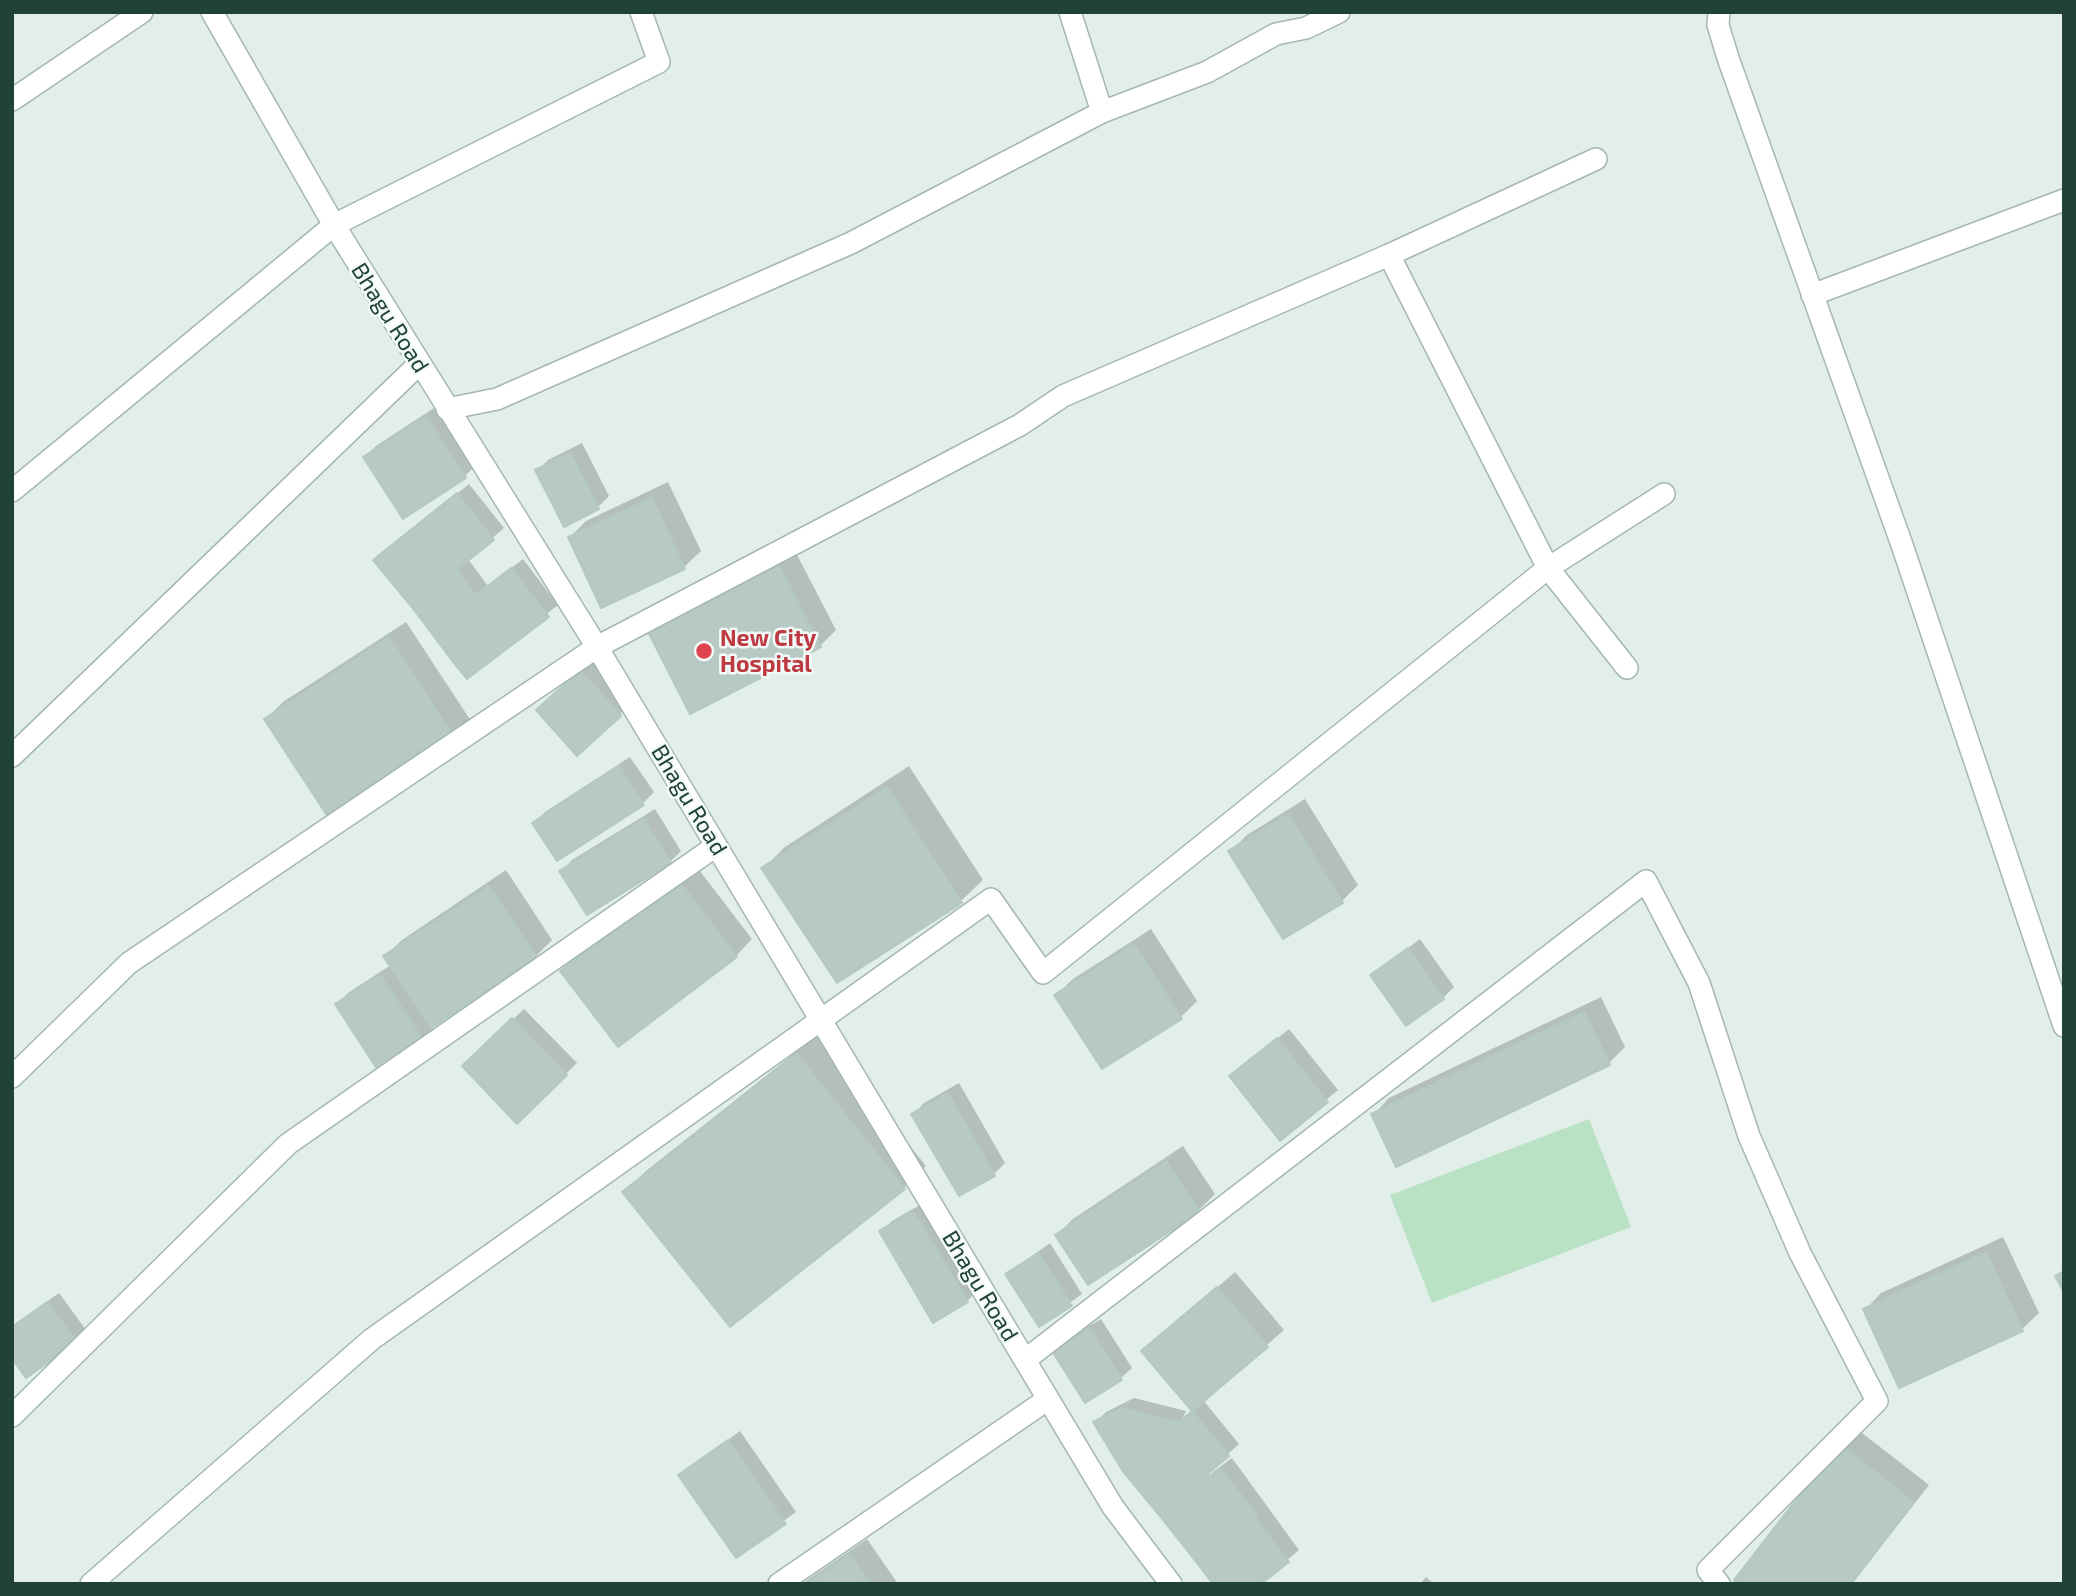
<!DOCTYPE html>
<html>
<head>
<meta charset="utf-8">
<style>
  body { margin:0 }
  #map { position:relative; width:2076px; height:1596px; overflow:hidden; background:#e2eee9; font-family:"Exo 2",sans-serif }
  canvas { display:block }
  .frame { position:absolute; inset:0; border:14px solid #204239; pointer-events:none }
</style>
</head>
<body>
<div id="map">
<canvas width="2076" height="1596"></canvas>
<div class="frame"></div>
</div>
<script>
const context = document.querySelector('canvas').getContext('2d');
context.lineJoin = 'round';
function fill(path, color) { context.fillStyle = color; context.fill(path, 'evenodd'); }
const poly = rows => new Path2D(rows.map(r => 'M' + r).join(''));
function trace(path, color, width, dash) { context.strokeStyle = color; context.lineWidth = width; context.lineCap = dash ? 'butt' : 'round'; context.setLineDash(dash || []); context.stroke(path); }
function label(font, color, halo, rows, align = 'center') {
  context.font = font + ' "Exo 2",sans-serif'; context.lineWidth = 5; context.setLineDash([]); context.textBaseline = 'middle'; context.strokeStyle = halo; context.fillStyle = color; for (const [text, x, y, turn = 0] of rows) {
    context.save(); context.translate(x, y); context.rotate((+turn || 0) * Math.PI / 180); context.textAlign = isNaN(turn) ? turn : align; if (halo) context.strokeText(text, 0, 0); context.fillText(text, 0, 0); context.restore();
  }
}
fill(poly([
  [1589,1119,1631,1227,1432,1303,1390,1195]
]), '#b9e2c4');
fill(poly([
  [437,406,476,465,465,476,403,516,365,457,376,446],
  [582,443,609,496,598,507,537,471,548,460],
  [668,482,701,551,684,567,602,606,570,537,586,521],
  [469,484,504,528,468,559,488,586,523,559,558,605,467,677,376,560],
  [794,549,836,630,820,646,649,630],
  [406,622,471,721,454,737,266,719,283,702],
  [592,661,631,704,577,753,549,700],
  [630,757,654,792,643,803,558,859,534,823,545,812],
  [909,766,983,880,961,901,837,981,764,868,785,847],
  [1305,799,1358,885,1342,901,1231,851,1247,835],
  [655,809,681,851,670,862,561,871,572,860],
  [696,866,752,939,736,956,562,971,579,955],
  [506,870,552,940,536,956,431,1026,434,1031,423,1042,337,1004,348,993,391,965,385,956,402,940],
  [1151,929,1197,1001,1181,1017,1056,995,1073,979],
  [1420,939,1454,987,1443,998,1372,975],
  [1601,997,1625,1047,1609,1063,1373,1115,1389,1098],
  [524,1009,577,1063,517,1121,464,1066],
  [1289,1029,1338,1090,1280,1138,1231,1076],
  [820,1033,926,1166,904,1188,625,1192,646,1171],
  [959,1083,1005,1163,994,1174,914,1114,924,1103],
  [1183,1146,1215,1194,1199,1210,1057,1235,1073,1219],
  [925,1202,978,1290,967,1301,881,1232,892,1221],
  [2003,1237,2039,1313,2022,1329,1865,1310,1881,1293],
  [1050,1243,1082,1294,1039,1325,1007,1274],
  [1235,1272,1284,1330,1203,1400,1239,1444,1207,1473,1209,1475,1232,1458,1299,1550,1258,1584,1215,1584,1124,1469,1095,1423,1106,1412,1134,1398,1186,1411,1181,1421,1194,1411,1143,1352],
  [59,1293,86,1330,75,1341,12,1356,12,1326],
  [1101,1319,1132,1368,1121,1378,1085,1401,1055,1351,1065,1340],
  [1857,1429,1929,1485,1852,1584,1742,1584],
  [740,1431,796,1512,736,1555,681,1475],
  [867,1539,898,1584,803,1584,806,1581],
  [1426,1577,1434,1584,1420,1584]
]), '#0003');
const building = poly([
  [426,416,466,478,403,519,363,457,426,416],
  [570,453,599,509,564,527,535,470,570,453],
  [457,493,494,540,411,606,373,560,457,493],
  [652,498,685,569,601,608,568,537,652,498],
  [778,564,821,647,690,714,647,630,778,564],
  [511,568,532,595,450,658,430,631,511,568],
  [458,571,476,595,430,631,411,606,458,571],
  [532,595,549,617,467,679,450,658,532,595],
  [389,637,455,739,330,820,264,719,389,637],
  [580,670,621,716,577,756,536,710,580,670],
  [619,766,644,805,557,861,532,823,619,766],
  [887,787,962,903,837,983,761,868,887,787],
  [1288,814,1343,903,1283,939,1228,851,1288,814],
  [644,819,671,863,587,915,559,871,644,819],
  [679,881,737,957,618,1047,560,971,679,881],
  [489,886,537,958,431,1028,383,956,489,886],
  [1134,944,1182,1019,1102,1069,1054,995,1134,944],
  [1408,948,1444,999,1406,1026,1370,975,1408,948],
  [380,975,425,1043,379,1072,335,1004,380,975],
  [1584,1012,1610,1065,1396,1167,1371,1114,1584,1012],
  [512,1018,567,1075,517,1124,462,1066,512,1018],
  [1277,1038,1328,1102,1280,1141,1229,1076,1277,1038],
  [797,1054,905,1189,730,1327,622,1192,797,1054],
  [948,1093,995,1176,959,1196,911,1114,948,1093],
  [1166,1161,1200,1212,1088,1285,1055,1235,1166,1161],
  [913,1211,968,1302,933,1323,879,1231,913,1211],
  [1986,1252,2023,1331,1899,1388,1863,1309,1986,1252],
  [1038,1253,1072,1306,1039,1327,1005,1274,1038,1253],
  [2064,1271,2064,1292,2055,1276,2064,1271],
  [1217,1287,1268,1347,1192,1411,1141,1351,1217,1287],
  [47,1302,77,1342,26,1378,12,1359,12,1327,47,1302],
  [1090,1328,1122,1380,1085,1403,1052,1351,1090,1328],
  [1122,1408,1177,1422,1122,1470,1093,1422,1122,1408],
  [1192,1411,1229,1456,1159,1515,1122,1470,1192,1411],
  [728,1440,786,1524,736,1558,678,1475,728,1440],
  [1839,1444,1914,1502,1851,1584,1739,1584,1734,1580,1839,1444],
  [1220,1468,1258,1516,1197,1563,1159,1515,1220,1468],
  [1255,1518,1289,1562,1261,1584,1213,1584,1197,1563,1255,1518],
  [850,1554,870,1584,807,1584,850,1554]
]);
fill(building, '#b7c9c2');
trace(building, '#b4c9c0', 2);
const minor = poly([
  [212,12,334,225,597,647,1113,1507,1171,1584],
  [1070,12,1102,112],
  [1719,12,1718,25,1728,58,1902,545,2064,1026],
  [12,100,142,12],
  [1389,255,1548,568,1627,668],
  [1812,295,2064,200],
  [447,409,497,399,851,243,1102,112,1207,72,1276,34,1306,28,1339,12],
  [12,491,334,225,659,62,641,12],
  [12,756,419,364],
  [12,1077,129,963,597,647,1020,425,1063,396,1389,255,1596,159],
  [1025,1360,1646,881,1699,983,1749,1136,1800,1253,1877,1401,1708,1570,1719,1584],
  [12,1416,288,1144,716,846],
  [91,1584,372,1339,991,899,1043,973,1548,568,1664,494],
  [779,1584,1048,1399]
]);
trace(minor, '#a4b7b1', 24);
trace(minor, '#fff', 21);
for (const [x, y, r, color] of [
  [704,651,9,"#e0444e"]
]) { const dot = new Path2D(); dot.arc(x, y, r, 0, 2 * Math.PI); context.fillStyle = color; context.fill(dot); trace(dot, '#f3faf7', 2.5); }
label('23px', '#204239', '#f3faf7', [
  ["Bhagu Road",390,318,58],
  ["Bhagu Road",689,800,59],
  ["Bhagu Road",980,1286,59]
]);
label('bold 23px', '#be3a42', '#f3faf7', [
  ["New City",720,638],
  ["Hospital",720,664]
], 'left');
</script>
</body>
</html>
